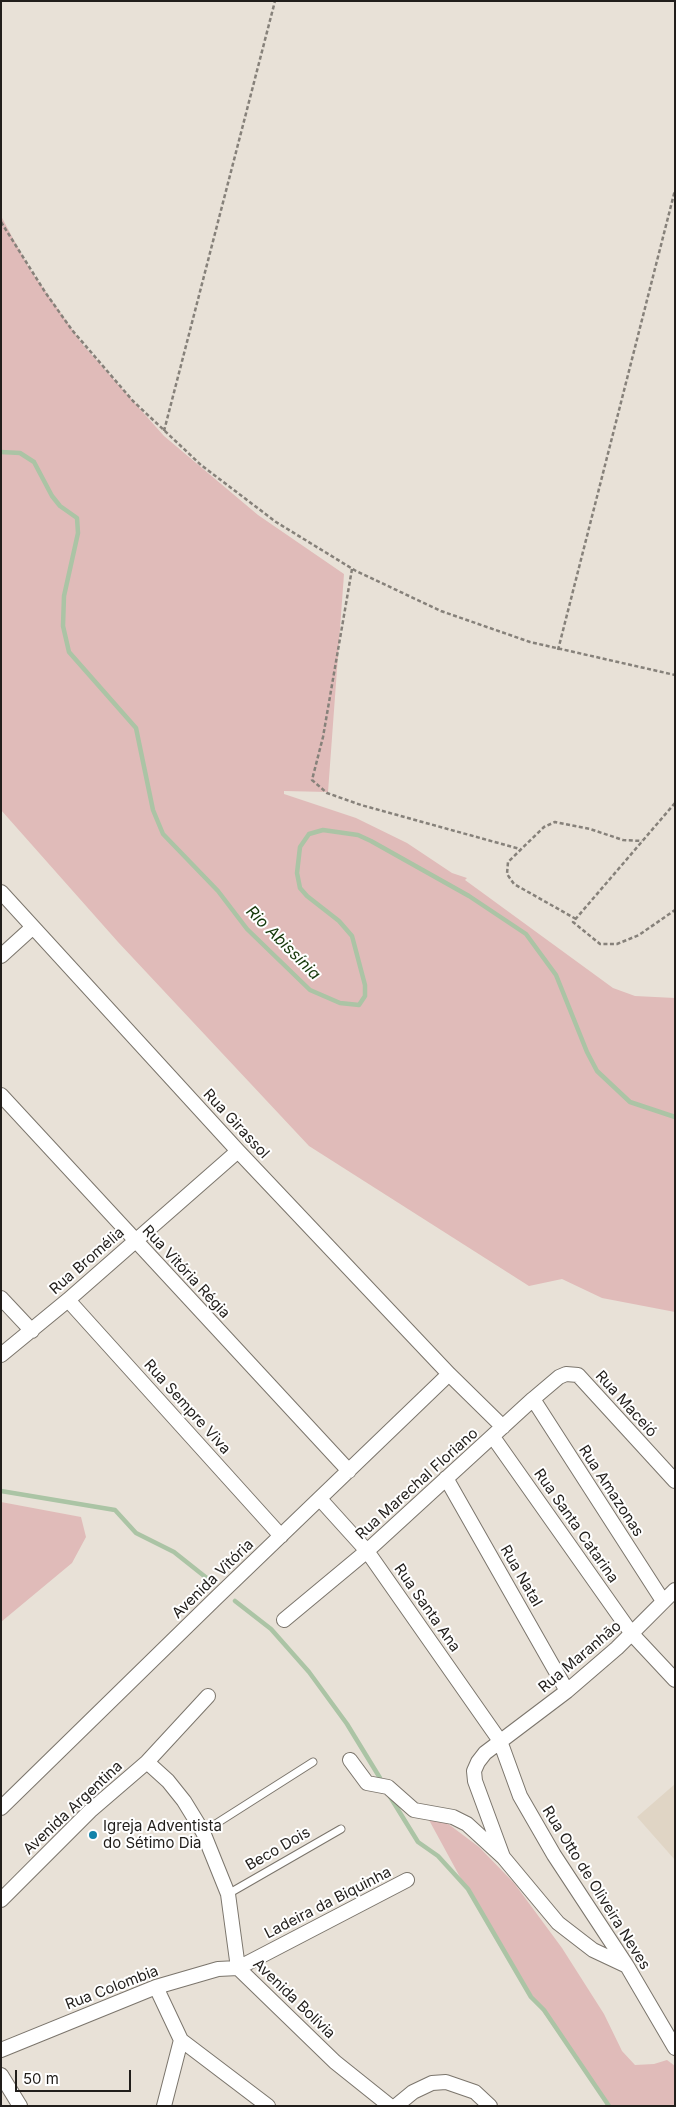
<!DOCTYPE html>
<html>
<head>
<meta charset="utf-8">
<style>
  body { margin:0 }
  #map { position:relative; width:676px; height:2107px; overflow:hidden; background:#e8e1d7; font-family:Inter,sans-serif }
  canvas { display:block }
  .frame { position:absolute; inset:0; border:2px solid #211e1b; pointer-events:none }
  .scale { position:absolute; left:15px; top:2070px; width:116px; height:22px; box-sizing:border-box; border:2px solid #211e1b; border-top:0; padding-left:6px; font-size:15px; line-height:18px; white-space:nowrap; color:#211e1b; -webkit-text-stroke:4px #fff; paint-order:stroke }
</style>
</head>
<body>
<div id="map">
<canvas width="676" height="2107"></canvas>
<div class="frame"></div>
<div class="scale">50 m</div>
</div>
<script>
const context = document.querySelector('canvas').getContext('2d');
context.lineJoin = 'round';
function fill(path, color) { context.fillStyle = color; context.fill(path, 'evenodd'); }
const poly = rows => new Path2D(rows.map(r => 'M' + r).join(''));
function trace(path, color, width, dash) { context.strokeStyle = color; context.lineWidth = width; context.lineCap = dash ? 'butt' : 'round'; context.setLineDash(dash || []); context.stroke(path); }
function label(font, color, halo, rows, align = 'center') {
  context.font = font + ' Inter,sans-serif'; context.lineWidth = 4; context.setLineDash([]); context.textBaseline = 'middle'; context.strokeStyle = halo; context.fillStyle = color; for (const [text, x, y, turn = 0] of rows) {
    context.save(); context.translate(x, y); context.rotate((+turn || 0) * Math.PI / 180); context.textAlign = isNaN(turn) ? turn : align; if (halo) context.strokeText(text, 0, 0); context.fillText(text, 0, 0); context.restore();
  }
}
fill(poly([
  [675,1784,675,1860,637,1817]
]), '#e0d5c5');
fill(poly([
  [1,216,29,268,83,345,164,436,258,515,344,574,328,792,284,791,284,794,356,818,407,843,452,873,467,878,465,880,613,988,635,996,675,998,675,1312,602,1298,562,1279,529,1286,309,1146,118,942,1,810],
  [1,1502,81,1517,86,1537,72,1563,1,1622],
  [439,1817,479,1847,514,1883,562,1948,604,2014,622,2051,635,2065,654,2064,667,2060,675,2066,675,2106,606,2106,603,2098,531,1995,460,1877,429,1820]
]), '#e0bbb9');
trace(poly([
  [1,452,20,453,34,462,52,496,60,506,77,518,78,533,64,596,63,626,69,652,136,728,153,810,163,834,218,891,247,929,310,990,340,1003,359,1005,365,996,365,985,352,936,339,921,307,896,300,888,297,873,300,847,309,834,323,830,358,835,371,841,469,896,526,934,556,975,587,1052,597,1071,630,1102,675,1117],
  [1,1491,115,1510,136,1533,174,1552,213,1583],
  [235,1601,271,1629,309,1672,347,1724,380,1778],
  [389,1795,418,1842,438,1856,468,1889,531,1997,544,2010,609,2106]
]), '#abc4a5', 4.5);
const lane = poly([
  [203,1832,313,1762],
  [228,1894,341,1829]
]);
const street = poly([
  [1,892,238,1151,449,1374,503,1427],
  [1,956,33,927],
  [1,1095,349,1471],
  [1,1298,32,1331],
  [68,1300,281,1536],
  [1,1355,68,1300,238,1151],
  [533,1399,663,1601],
  [493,1437,632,1634,675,1680],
  [446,1478,567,1691],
  [320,1499,367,1551,500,1741,520,1796,554,1855,627,1966,675,2048],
  [284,1620,367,1551,533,1399,559,1377,566,1374,578,1375,675,1481],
  [350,1760,367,1783,388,1787,414,1810,453,1817,467,1824,503,1857,558,1923,593,1950,627,1966],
  [147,1762,168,1781,184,1801,203,1832,228,1894,238,1968,335,2062,390,2106],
  [1,1808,215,1599,449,1374],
  [503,1857,475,1781,474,1771,478,1762,485,1753,567,1691,617,1648,675,1590],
  [1,1900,90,1811,147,1762,208,1696],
  [156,1987,181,2040,268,2106],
  [1,2050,156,1987,218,1969,238,1968,407,1880],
  [1,2075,20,2106],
  [164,2106,181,2040],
  [396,2106,413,2092,432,2083,446,2082,475,2092,490,2106]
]);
trace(lane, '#7b756c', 9);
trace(street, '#7b756c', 16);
trace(poly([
  [1,222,45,292,72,330,133,401,201,465,276,522,356,571,441,611,530,642,675,675],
  [164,431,275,1],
  [352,569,323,737,312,780,327,793,361,805,520,849],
  [558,650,675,190],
  [675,803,573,922,600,944,617,944,639,935,675,910],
  [576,919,514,884,507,874,508,862,544,827,555,822,590,829,623,840,642,841]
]), '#86817a', 2.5, [4, 2.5]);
trace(lane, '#fff', 7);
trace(street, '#fff', 14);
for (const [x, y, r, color] of [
  [93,1835,5,"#1383aa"]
]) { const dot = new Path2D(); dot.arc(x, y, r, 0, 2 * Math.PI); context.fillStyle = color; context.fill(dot); trace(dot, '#fff', 2); }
label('15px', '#211e1b', '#fff', [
  ["Rua Girassol",236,1124,47],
  ["Rua Bromélia",87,1261,-41],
  ["Rua Vitória Régia",186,1272,47],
  ["Rua Maceió",626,1404,48],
  ["Rua Sempre Viva",187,1407,48],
  ["Rua Marechal Floriano",417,1484,-42],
  ["Rua Amazonas",611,1491,57],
  ["Rua Santa Catarina",576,1526,55],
  ["Rua Natal",521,1576,60],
  ["Avenida Vitória",213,1579,-44],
  ["Rua Santa Ana",427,1608,55],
  ["Rua Maranhão",580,1657,-40],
  ["Avenida Argentina",73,1808,-43],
  ["Beco Dois",278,1849,-30],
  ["Rua Otto de Oliveira Neves",596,1888,58],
  ["Ladeira da Biquinha",328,1903,-27],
  ["Rua Colombia",112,1988,-21],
  ["Avenida Bolívia",294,1999,44]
]);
label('15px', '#211e1b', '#fff', [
  ["Igreja Adventista",103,1826],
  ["do Sétimo Dia",103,1843]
], 'left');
label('italic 16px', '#15380b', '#fff', [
  ["Rio Abissínia",283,943,45]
]);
</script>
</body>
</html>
